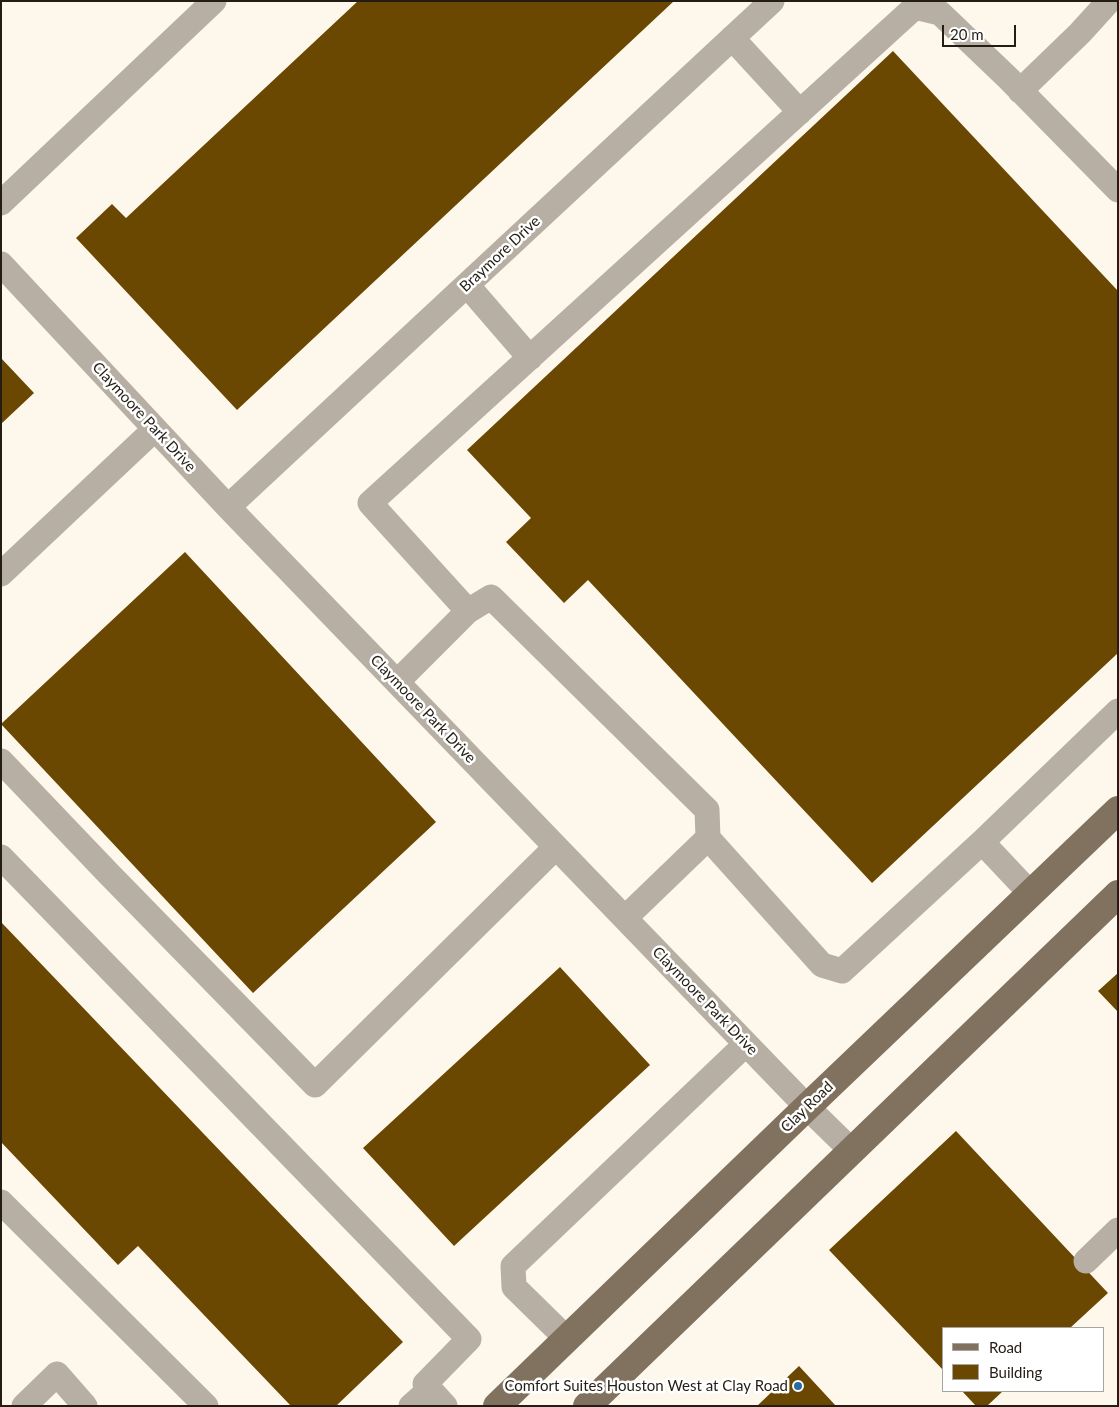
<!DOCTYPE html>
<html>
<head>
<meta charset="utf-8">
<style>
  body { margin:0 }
  #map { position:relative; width:1119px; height:1407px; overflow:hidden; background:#fef7ec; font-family:Lato,sans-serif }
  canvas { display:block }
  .frame { position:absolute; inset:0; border:2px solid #241d14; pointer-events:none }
  .legend { position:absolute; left:942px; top:1327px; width:162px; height:65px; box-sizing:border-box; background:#fff; border:1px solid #a7a5a1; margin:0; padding:6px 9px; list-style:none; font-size:15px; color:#241d14 }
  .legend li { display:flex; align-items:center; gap:10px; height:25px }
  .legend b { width:25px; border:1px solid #a7a5a1 }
  .scale { position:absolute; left:942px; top:25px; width:74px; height:22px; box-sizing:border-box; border:2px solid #241d14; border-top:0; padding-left:6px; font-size:15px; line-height:18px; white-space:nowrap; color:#241d14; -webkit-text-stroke:4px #fff; paint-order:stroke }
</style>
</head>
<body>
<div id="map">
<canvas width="1119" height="1407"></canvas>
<div class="frame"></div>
<ul class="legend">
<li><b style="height:6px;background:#80725e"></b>Road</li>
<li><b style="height:14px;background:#6a4801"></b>Building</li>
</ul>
<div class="scale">20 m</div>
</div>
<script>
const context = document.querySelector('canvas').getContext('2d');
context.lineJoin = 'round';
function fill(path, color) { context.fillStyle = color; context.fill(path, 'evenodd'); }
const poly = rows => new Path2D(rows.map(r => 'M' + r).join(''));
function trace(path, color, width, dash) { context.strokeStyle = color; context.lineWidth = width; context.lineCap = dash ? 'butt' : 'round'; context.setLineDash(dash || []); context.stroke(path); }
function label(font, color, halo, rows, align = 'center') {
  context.font = font + ' Lato,sans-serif'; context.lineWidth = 5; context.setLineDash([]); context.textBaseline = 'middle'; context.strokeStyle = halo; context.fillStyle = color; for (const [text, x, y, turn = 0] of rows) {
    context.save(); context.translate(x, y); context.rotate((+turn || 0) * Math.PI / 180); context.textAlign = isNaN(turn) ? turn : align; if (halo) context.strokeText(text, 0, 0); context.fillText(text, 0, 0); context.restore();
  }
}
fill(poly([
  [358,1,674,1,237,410,76,238,112,204,126,218],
  [893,51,1118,291,1118,653,872,883,588,580,564,603,506,542,531,518,467,450],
  [1,358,34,393,1,424],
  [185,552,436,822,253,993,1,724],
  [1,922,403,1342,336,1406,291,1406,138,1246,118,1265,1,1142],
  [560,967,650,1065,454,1246,363,1148],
  [1118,973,1118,1012,1098,991],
  [956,1131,1108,1293,1070,1328,943,1328,943,1370,829,1250],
  [799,1366,836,1406,757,1406],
  [962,1391,1003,1391,987,1406,976,1406]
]), '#6a4801');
trace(poly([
  [732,38,800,112],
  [1020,91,1080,33,1109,1],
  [1118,190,1008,78,940,13,915,7,370,503,468,611,491,597,707,810,708,838,822,965,842,971,982,842,1118,711],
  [1,203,214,1],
  [1,264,228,507,807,1107,851,1150],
  [467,285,530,358],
  [228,507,772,1],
  [1,574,155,429],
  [397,682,468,611],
  [1,761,108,873,315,1085,556,847],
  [982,842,1031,894],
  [1,857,469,1339,425,1384,445,1406],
  [625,918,708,838],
  [1,1202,206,1406],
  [1086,1261,1118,1230],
  [567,1339,514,1287,513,1266,746,1044],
  [24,1406,57,1374,85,1406],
  [411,1406,430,1389]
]), '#b7afa4', 25);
trace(poly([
  [497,1406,807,1107,1118,810],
  [587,1406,1118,894]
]), '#80725e', 28);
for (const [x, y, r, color] of [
  [798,1386,5,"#276ba0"]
]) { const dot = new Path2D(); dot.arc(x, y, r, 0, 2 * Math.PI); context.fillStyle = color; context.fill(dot); trace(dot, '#fff', 2); }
label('15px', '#241d14', '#fff', [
  ["Braymore Drive",500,254,-43],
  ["Claymoore Park Drive",144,417,47],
  ["Claymoore Park Drive",423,709,46],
  ["Claymoore Park Drive",705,1001,46],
  ["Clay Road",807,1107,-44]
]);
label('15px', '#241d14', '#fff', [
  ["Comfort Suites Houston West at Clay Road",788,1386]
], 'right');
</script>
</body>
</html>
